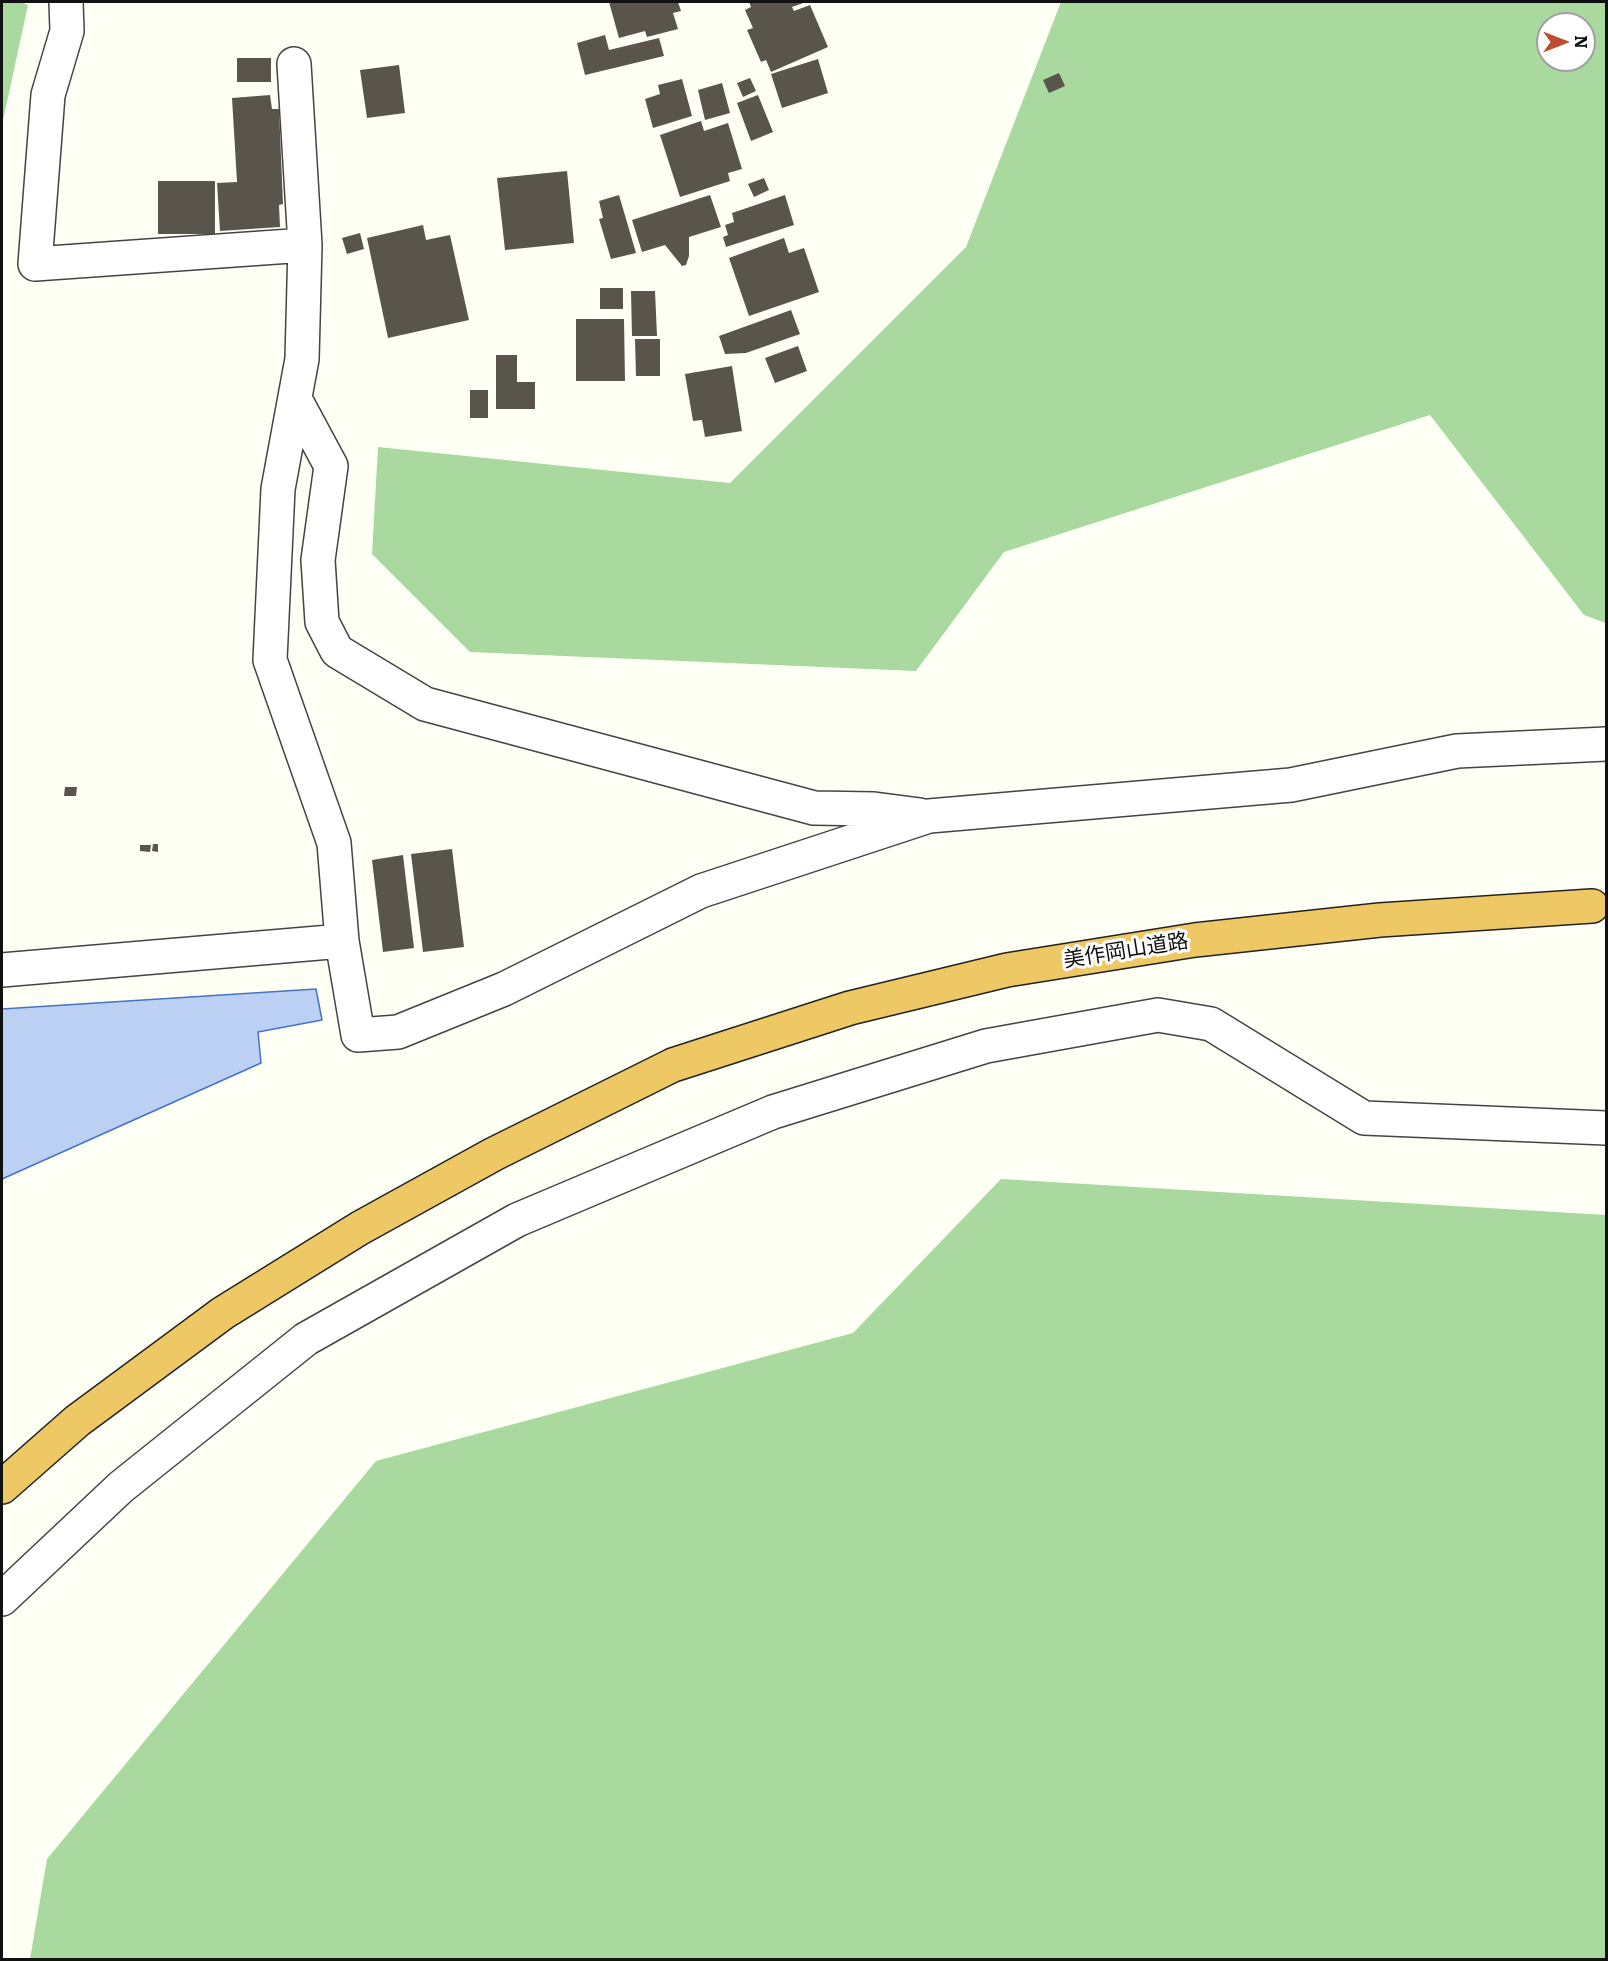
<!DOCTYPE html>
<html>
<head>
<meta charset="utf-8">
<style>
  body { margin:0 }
  #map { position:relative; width:1608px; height:1961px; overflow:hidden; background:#fefff5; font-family:Literata,serif }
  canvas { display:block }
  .frame { position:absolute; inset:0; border:3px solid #111; pointer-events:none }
  .north { position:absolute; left:1536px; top:12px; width:60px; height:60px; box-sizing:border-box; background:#fff; border:2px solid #a0a0a0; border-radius:50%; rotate:90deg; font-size:16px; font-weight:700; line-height:24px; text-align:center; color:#111 }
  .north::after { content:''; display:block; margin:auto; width:21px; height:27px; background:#bc4d2d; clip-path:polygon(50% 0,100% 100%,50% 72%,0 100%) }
</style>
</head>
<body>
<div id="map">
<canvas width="1608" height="1961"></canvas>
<div class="frame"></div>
<div class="north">N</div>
</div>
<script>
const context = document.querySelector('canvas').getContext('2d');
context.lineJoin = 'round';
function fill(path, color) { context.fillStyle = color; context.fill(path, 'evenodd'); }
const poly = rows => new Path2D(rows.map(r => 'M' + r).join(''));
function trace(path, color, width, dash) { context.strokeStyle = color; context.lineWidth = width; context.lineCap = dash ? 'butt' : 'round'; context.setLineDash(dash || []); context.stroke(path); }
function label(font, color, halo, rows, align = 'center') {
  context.font = font + ' Literata,"Noto Sans JP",serif'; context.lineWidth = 6; context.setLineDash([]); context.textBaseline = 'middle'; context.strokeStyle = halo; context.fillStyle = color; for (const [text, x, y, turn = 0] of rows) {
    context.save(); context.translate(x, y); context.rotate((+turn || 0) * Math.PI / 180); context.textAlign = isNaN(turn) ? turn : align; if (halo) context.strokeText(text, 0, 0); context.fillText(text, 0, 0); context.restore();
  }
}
fill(poly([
  [2,2,21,2,28,5,2,125],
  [1061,2,1606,2,1606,623,1584,615,1430,415,1004,552,916,671,470,652,372,554,378,447,730,483,966,247],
  [1548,24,1584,24,1584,60,1548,60],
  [1001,1179,1606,1215,1606,1959,30,1959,47,1859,376,1461,853,1333]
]), '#a9d99f');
const water = poly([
  [316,989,322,1020,258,1032,261,1063,2,1179,2,1009,316,989]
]);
fill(water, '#bcd0f4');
trace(water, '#4671c8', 1.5);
fill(poly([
  [609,2,678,2,681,11,673,13,678,29,647,37,645,31,619,38],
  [749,2,806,2,792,7,794,11,810,5,828,47,771,72,766,60,761,62,747,30,753,28,745,10,751,7],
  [605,35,609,50,659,38,664,56,585,75,577,43],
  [237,58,271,58,271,82,237,82],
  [818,59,828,93,782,108,771,74],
  [399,65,405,113,367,118,360,70],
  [1059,73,1065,86,1049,93,1043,80],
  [750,78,756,91,743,97,737,83],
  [682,79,692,116,653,128,645,99,660,94,658,85],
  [722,83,730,113,705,120,698,90],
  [270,95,272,109,279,109,283,204,279,205,280,227,220,231,217,183,237,182,232,98],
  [758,95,773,132,751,141,737,103],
  [701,121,704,131,728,123,742,169,728,173,730,181,680,197,660,135],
  [567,171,574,243,505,250,497,178],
  [764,178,769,190,754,197,748,184],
  [158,181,215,181,215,234,158,234],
  [619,195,636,253,611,259,599,219,603,218,599,201],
  [710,195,721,227,689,237,689,256,686,265,682,266,665,245,642,252,632,220],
  [785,195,794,225,726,247,723,237,728,235,725,225,734,222,732,213],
  [423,225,426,240,450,235,469,320,388,338,367,238],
  [360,233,364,249,347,254,342,238],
  [784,238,789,253,804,248,819,292,749,316,729,258],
  [600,288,623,288,623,309,600,309],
  [631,291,655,291,657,336,632,336],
  [791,310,800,334,746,353,725,354,719,336],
  [576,319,624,319,625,381,576,381],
  [635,339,660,339,660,376,636,376],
  [798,346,807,371,775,383,765,358],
  [496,355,517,355,517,382,535,382,535,409,496,409],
  [732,366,742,431,705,437,702,420,693,421,685,374],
  [470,390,488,390,488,418,470,418],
  [65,787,77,787,76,796,64,796],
  [153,844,158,844,158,852,152,851],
  [140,845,151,845,150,852,140,851],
  [452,849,464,947,423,952,411,854],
  [403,855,414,948,383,952,372,860]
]), '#59554d');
const minor = poly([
  [294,64,305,245],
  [295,399,331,466,318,560,322,622,337,651,425,704,814,808,874,809,920,815],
  [342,941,358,1035,398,1032,504,989,701,891,929,816,1291,785,1457,751,1606,744],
  [2,970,342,941,334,843,270,660,278,489,302,359,305,245,35,264,48,95,67,31,66,2],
  [2,1599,121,1487,306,1339,517,1220,773,1112,986,1046,1158,1015,1211,1024,1364,1118,1606,1128]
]);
const highway = poly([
  [2,1487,77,1421,223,1313,360,1228,494,1154,673,1065,850,1008,1007,970,1195,940,1380,920,1592,906]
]);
trace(minor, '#444', 36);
trace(highway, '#222', 36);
trace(minor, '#fff', 33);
trace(highway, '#eec864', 33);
label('21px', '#111', '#fff', [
  ["美作岡山道路",1126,951,-9]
]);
</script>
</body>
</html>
